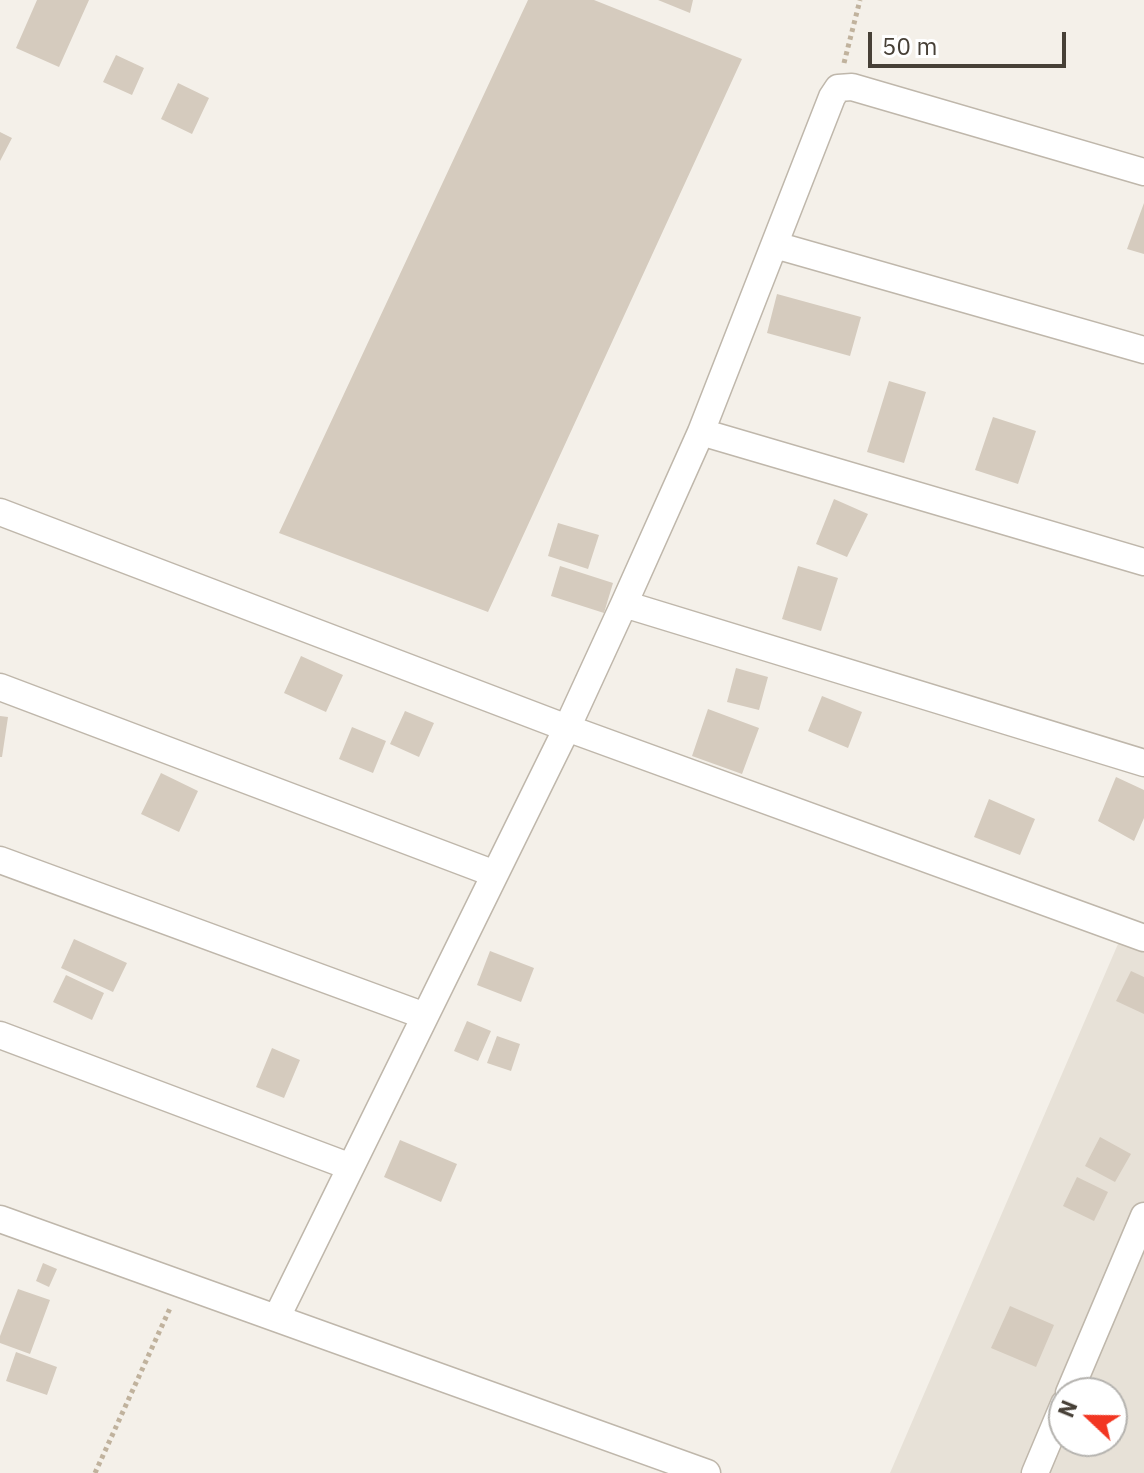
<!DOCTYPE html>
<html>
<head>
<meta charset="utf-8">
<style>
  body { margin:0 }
  #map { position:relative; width:1144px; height:1473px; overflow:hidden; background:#f4f0e9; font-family:"IBM Plex Sans",sans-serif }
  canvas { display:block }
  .north { position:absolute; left:1048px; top:1377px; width:80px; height:80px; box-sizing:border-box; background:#fff; border:2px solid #b5b3af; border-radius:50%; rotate:292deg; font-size:22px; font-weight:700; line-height:32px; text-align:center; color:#474037 }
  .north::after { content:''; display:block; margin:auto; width:28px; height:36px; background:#f23622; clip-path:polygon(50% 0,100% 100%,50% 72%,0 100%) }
  .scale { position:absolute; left:868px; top:32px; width:198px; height:36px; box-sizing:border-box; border:4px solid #474037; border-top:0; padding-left:10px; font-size:24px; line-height:28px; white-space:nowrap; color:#474037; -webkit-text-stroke:6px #fff; paint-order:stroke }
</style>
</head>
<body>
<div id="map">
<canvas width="1144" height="1473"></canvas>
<div class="north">N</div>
<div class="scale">50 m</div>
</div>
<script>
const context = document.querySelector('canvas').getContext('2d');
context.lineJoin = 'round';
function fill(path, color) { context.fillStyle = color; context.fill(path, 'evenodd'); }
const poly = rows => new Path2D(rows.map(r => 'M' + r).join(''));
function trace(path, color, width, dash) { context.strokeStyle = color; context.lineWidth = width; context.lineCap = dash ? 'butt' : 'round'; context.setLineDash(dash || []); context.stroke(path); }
fill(poly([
  [1124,930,1144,937,1144,1473,890,1473],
  [1064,1393,1112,1393,1112,1441,1064,1441]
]), '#e7e1d7');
fill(poly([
  [37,0,89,0,59,67,16,48],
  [528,0,594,0,742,59,488,612,279,533],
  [658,0,693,0,690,13],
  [116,55,144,68,132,95,103,82],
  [178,83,209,98,192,134,161,119],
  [0,132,12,138,0,161],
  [1144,203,1144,254,1127,249],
  [777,294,861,317,850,356,767,333],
  [889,381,926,392,904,463,867,452],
  [993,417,1036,431,1018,484,975,470],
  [834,499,868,514,847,557,816,544],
  [558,523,599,535,588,569,548,556],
  [560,566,613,583,604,613,551,596],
  [798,566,838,578,821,631,782,619],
  [301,656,343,675,326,712,284,693],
  [736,668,768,677,759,710,727,702],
  [822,696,862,712,848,748,808,731],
  [708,709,759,728,742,774,692,756],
  [405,711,434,723,419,757,390,744],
  [0,716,8,717,2,757,0,757],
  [352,727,386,741,373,773,339,759],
  [161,773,198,791,179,832,141,814],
  [1116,777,1144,790,1144,818,1134,841,1098,821],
  [989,799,1035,819,1020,855,974,837],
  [74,939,127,963,113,992,61,968],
  [490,951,534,968,521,1002,477,985],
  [1131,971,1144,977,1144,1014,1116,1001],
  [66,975,104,993,92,1020,53,1002],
  [467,1021,491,1031,478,1061,454,1051],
  [497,1036,520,1044,511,1071,487,1063],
  [272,1048,300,1060,284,1098,256,1087],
  [1100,1137,1131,1154,1115,1182,1085,1166],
  [400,1140,457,1164,441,1202,384,1177],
  [1077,1177,1108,1192,1094,1221,1063,1206],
  [43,1263,57,1269,49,1287,36,1281],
  [18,1289,50,1300,30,1354,0,1343,0,1336],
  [1010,1306,1054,1325,1036,1367,991,1348],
  [16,1352,57,1367,47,1395,6,1381]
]), '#d5cbbe');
const minor = poly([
  [775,245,1144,350],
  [701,432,1144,562],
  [0,512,567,728,1144,938],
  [624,604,1144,763],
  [0,687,495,874],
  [0,860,425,1016],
  [0,1035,351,1167],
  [0,1219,707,1473],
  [277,1317,567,728,624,604,701,432,832,97,838,88,852,87,1144,172],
  [1069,1393,1144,1216],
  [1035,1473,1064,1404]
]);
trace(minor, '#bfb7ab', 29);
trace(poly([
  [844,63,860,0],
  [95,1473,171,1306]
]), '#c0b29d', 5, [4, 4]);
trace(minor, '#fff', 26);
</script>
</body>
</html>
